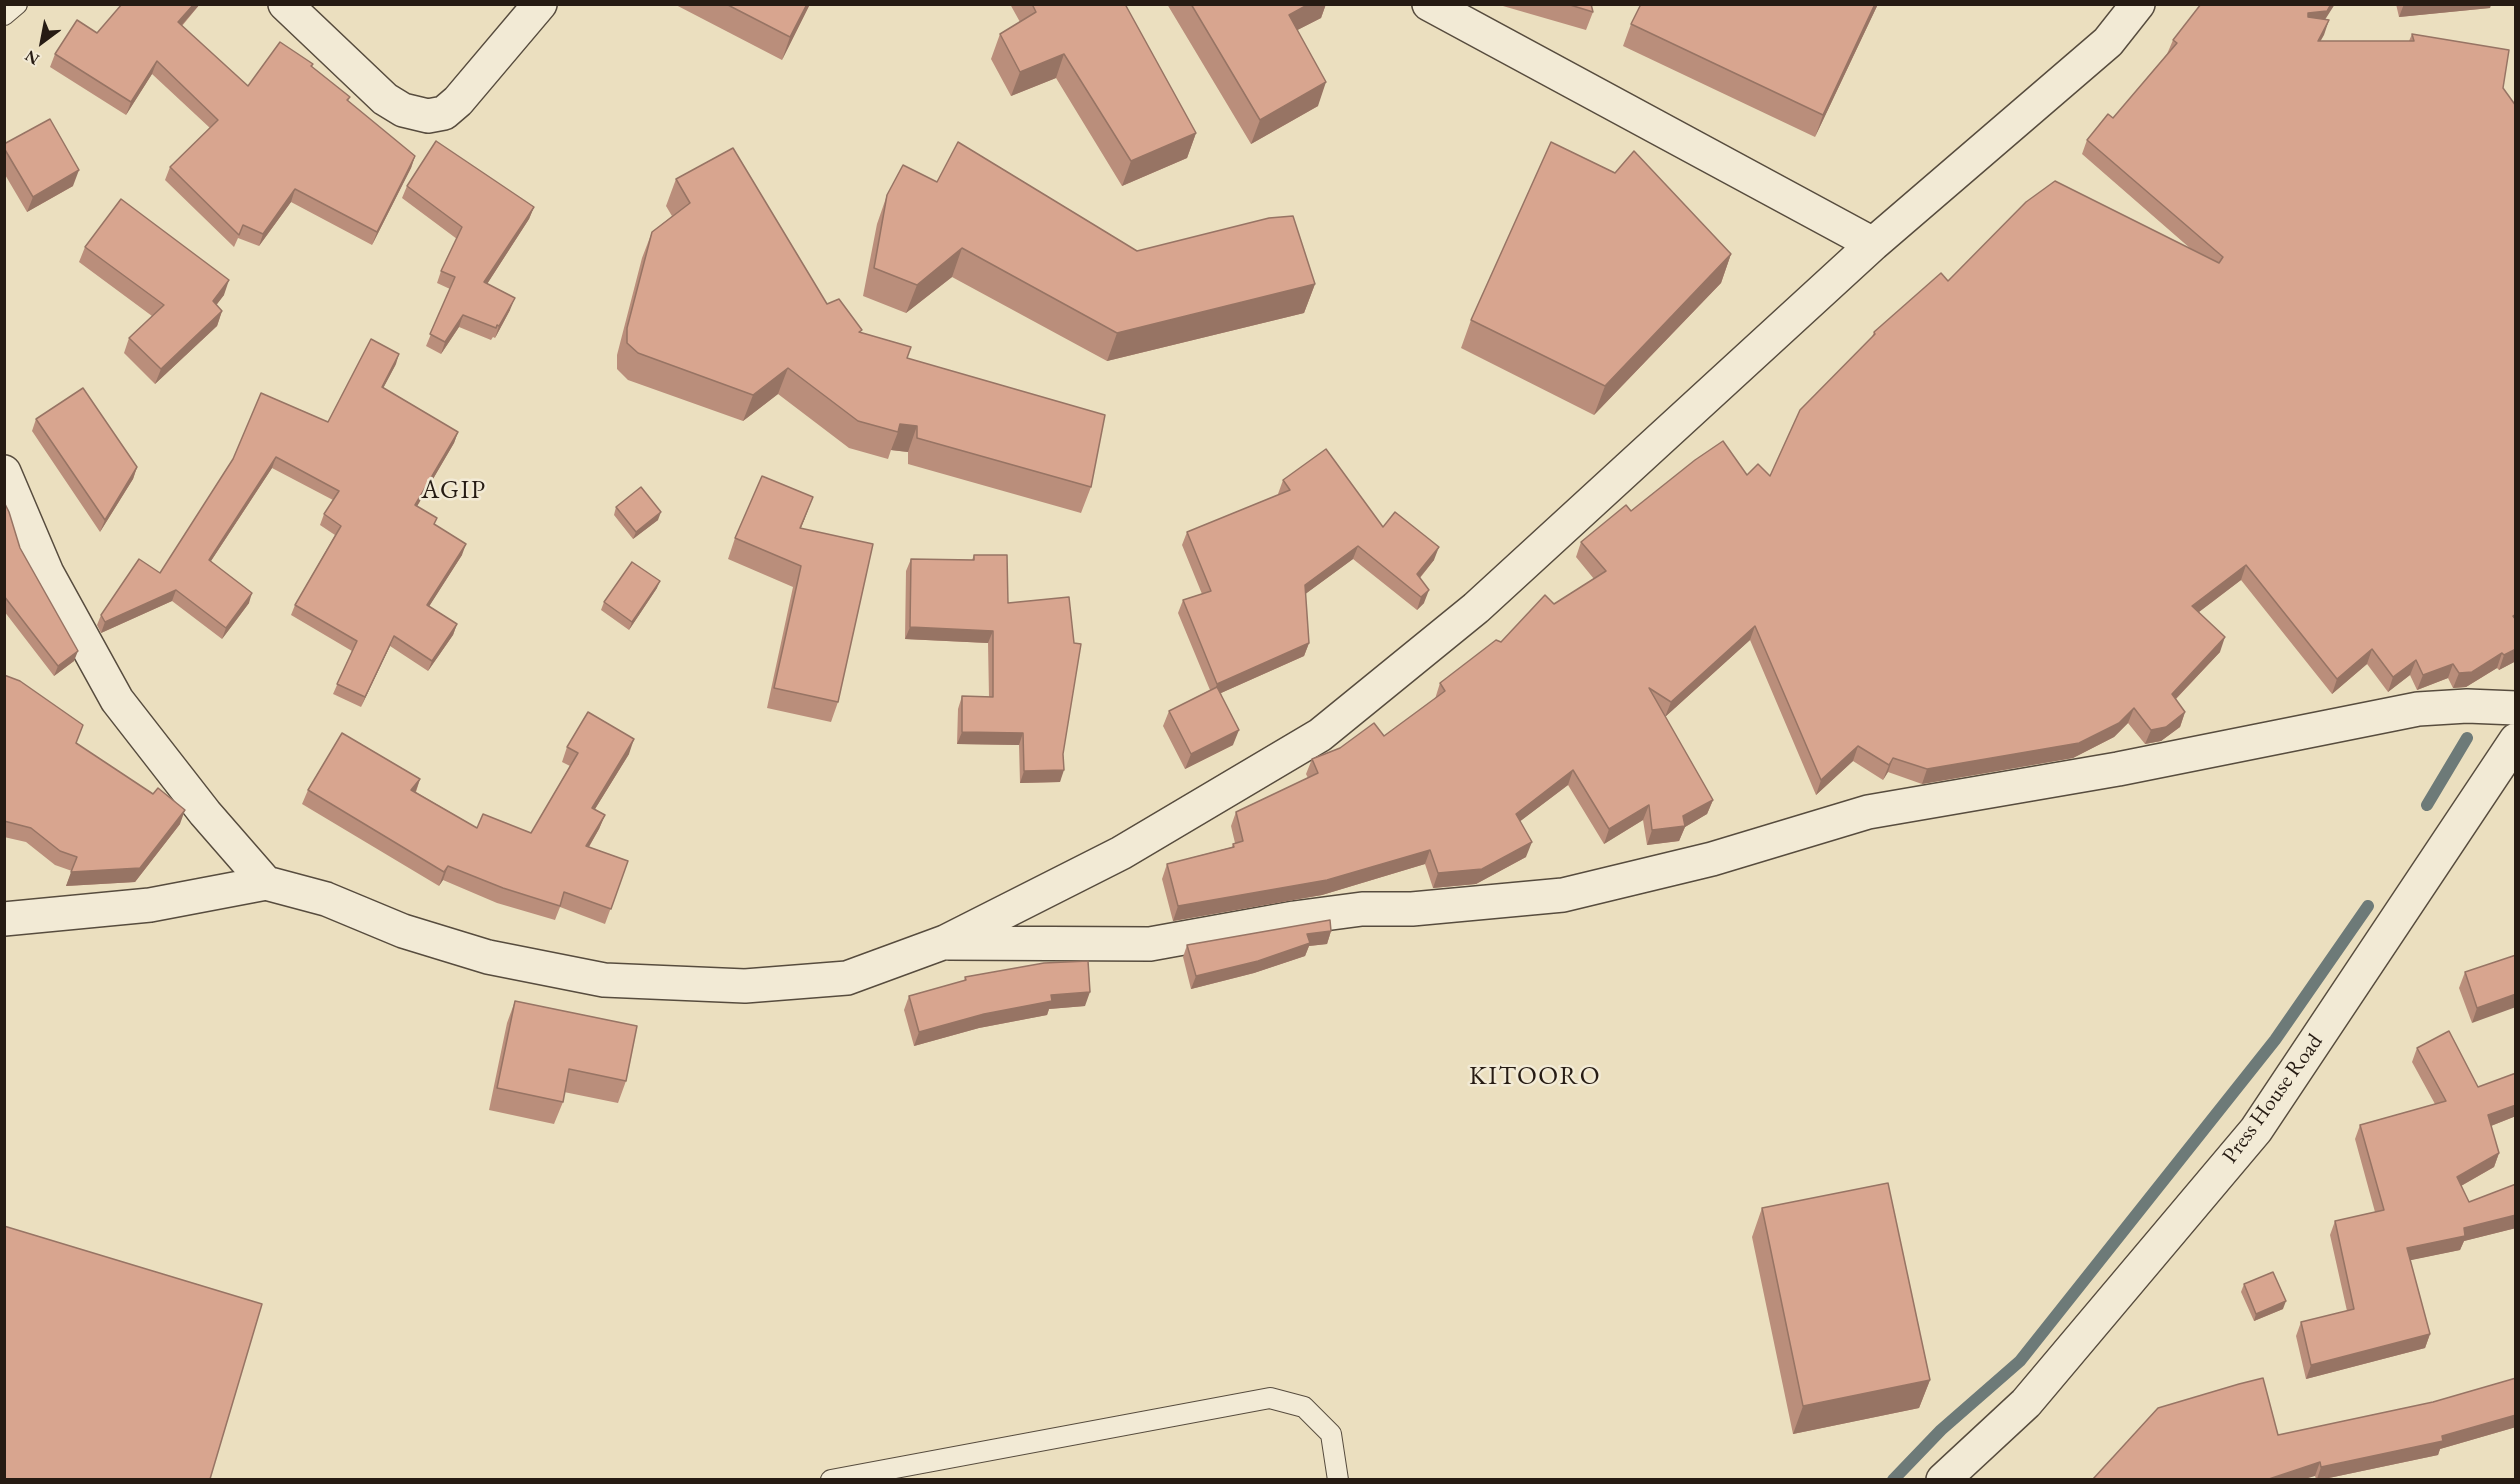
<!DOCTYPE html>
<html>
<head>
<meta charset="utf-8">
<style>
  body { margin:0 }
  #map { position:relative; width:2520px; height:1484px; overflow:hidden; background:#ebdfbf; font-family:"EB Garamond",serif }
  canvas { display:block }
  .frame { position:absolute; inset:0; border:6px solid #261b13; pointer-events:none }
  .north { position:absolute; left:12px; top:12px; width:60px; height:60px; -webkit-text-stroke:4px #f2ead5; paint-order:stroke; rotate:212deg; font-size:16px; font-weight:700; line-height:24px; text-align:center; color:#261b13 }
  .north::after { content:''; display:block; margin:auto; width:21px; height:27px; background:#261b13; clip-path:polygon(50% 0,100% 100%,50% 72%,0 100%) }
</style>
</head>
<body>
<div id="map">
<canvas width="2520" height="1484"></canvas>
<div class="frame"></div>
<div class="north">N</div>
</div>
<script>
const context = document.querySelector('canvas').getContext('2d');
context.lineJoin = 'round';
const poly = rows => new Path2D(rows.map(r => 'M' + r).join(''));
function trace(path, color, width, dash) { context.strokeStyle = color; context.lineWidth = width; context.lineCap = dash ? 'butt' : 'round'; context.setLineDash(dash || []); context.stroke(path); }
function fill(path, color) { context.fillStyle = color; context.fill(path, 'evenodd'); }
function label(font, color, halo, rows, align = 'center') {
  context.font = font + ' "EB Garamond",serif'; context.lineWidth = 5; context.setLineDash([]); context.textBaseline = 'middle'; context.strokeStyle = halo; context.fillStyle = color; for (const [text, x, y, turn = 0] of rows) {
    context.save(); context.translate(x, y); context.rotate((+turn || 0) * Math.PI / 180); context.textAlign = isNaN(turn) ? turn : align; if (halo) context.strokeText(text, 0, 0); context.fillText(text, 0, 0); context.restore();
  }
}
trace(poly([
  [2427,805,2467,738],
  [1893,1480,1941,1430,2020,1361,2275,1040,2368,906]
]), '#6d7a78', 12);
const lane = poly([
  [4,15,17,4],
  [831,1480,1270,1398,1304,1407,1331,1434,1338,1480]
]);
const street = poly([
  [285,4,385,99,403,110,428,116,444,113,458,101,540,4],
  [1429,4,1873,244],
  [4,472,47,573,117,700,205,813,266,883],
  [4,919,150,905,266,883,326,899,403,931,488,957,604,980,745,986,847,978,945,942,1121,853,1320,735,1476,608,1873,244,2108,42,2138,4],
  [949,943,1150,944,1294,918,1362,909,1412,909,1563,895,1712,859,1868,812,2118,769,2418,709,2467,706,2516,708],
  [1943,1480,2026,1403,2256,1130,2516,740]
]);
trace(lane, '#574c3e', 22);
trace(street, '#574c3e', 36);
trace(lane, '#f2ead5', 20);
trace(street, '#f2ead5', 33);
fill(poly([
  [122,4,200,4,182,26,248,86,313,64,312,67,350,97,348,101,415,156,411,168,372,245,291,202,259,246,238,238,234,247,165,180,170,167,210,128,152,74,126,115,50,67,55,54,97,33],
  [674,4,810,4,782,60],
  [1010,4,1125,4,1196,133,1187,158,1122,186,1056,78,1011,96,991,59,1000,34,1020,22],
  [1167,4,1326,4,1321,18,1297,30,1318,106,1251,144],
  [1496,4,1591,4,1593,12,1586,30],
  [1641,4,1878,4,1815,137,1623,46,1631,24],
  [2396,4,2491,4,2490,8,2399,17],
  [2325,20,2329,20,2320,41,2409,41,2412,34,2503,88,2516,106,2516,661,2499,670,2497,668,2466,687,2453,688,2448,678,2417,690,2410,675,2388,692,2367,664,2332,694,2241,580,2199,612,2220,652,2176,699,2185,712,2180,727,2161,741,2145,744,2128,723,2114,737,2073,758,1922,784,1888,772,1883,780,1853,761,1816,795,1750,640,1665,717,1713,800,1707,814,1685,827,1679,841,1647,845,1643,820,1604,844,1568,785,1520,821,1526,857,1476,884,1433,888,1425,864,1322,895,1173,921,1162,879,1167,864,1232,847,1233,844,1235,843,1231,826,1236,812,1308,778,1306,774,1312,759,1384,736,1435,699,1440,683,1501,642,1554,604,1594,579,1576,557,1581,542,1631,511,1747,475,1770,476,1872,337,1874,332,1948,281,2191,249,2082,154,2087,140,2113,118,2167,54,2173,40],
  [4,144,73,186,27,212,4,173],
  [676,179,861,333,907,358,1091,487,1081,513,908,464,908,452,891,450,888,459,849,448,778,394,743,421,628,380,617,369,617,355,642,258,652,232,672,216,666,206],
  [937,182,1137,251,1315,284,1304,313,1107,361,952,277,906,313,863,296,877,224,887,195],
  [407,186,534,207,529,219,487,284,510,310,495,338,493,337,491,340,459,327,441,354,426,346,450,289,437,283,441,271,457,239,402,198],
  [85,247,224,295,216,305,222,311,217,326,155,384,124,353,129,338,152,316,79,262],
  [1731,254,1721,283,1594,415,1461,348,1471,320],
  [396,364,383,388,458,432,454,443,417,506,462,555,429,606,457,624,453,635,428,671,390,646,361,707,333,694,352,651,291,615,295,605,335,535,320,525,324,514,333,500,272,468,211,561,249,603,222,639,172,601,101,633,97,625,101,615,160,573,233,459,328,422],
  [36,419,137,467,133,479,100,532,32,431],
  [1283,480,1383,527,1434,560,1420,578,1424,603,1417,610,1353,559,1305,594,1309,643,1304,656,1221,693,1233,745,1185,769,1163,726,1169,711,1210,690,1178,613,1183,600,1202,594,1182,545,1187,532,1279,495,1278,494],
  [4,502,20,548,74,661,54,676,4,611],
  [616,507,658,520,633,539,614,515],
  [805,518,801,528,838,702,831,722,767,708,793,587,728,559,735,538],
  [974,555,1008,603,1063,754,1060,782,1020,783,1019,745,957,744,958,709,962,696,989,697,988,643,905,639,906,571,911,559,972,560],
  [657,588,629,630,601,610,604,602],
  [4,675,77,743,180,824,135,882,66,886,72,871,55,865,26,842,4,837],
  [567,747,629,754,595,809,605,815,599,829,589,847,628,861,605,924,560,907,555,920,497,903,443,880,439,886,302,804,308,790,420,779,416,792,477,828,531,833,570,766,562,762],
  [1331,931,1327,944,1309,946,1305,956,1254,973,1191,989,1183,957,1187,945],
  [2516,955,2472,1023,2459,988,2465,972],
  [965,977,1085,1006,1049,1009,1047,1015,979,1028,914,1046,904,1010,909,996,964,981],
  [515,1001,626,1081,618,1103,564,1092,563,1102,554,1124,489,1110,507,1023],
  [2417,1048,2478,1087,2516,1116,2491,1126,2499,1153,2494,1167,2461,1186,2469,1202,2516,1184,2516,1228,2464,1241,2460,1250,2410,1260,2430,1334,2425,1348,2306,1379,2296,1336,2301,1322,2347,1311,2330,1235,2335,1221,2375,1212,2355,1139,2360,1125,2435,1104,2412,1062],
  [1762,1208,1930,1380,1919,1408,1793,1434,1752,1237],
  [2244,1284,2283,1309,2254,1321,2241,1292],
  [2516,1378,2516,1427,2440,1449,2438,1455,2324,1479,2316,1479,2315,1476,2278,1435,2433,1402]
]), '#ba8e7b');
fill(poly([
  [194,4,200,4,173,35,178,22],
  [807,4,810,4,782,60,790,37],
  [1309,4,1326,4,1321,18,1280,39,1289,15],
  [1875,4,1878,4,1815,137,1823,115],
  [2331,4,2335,4,2321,26,2303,28,2308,13],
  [2404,4,2491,4,2490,8,2399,17],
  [2329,20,2324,35,2312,56,2318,41],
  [1064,54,1056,78,1011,96,1020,72],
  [157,61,152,74,126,115,131,102],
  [1326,82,1318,106,1251,144,1260,120],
  [1196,133,1187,158,1122,186,1131,161],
  [415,156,411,168,372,245,377,232],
  [79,170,73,186,27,212,33,197],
  [295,189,291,202,259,246,263,234],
  [534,207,529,219,480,295,484,282],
  [962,248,952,277,906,313,917,285],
  [1731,254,1721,283,1594,415,1605,386],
  [229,280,224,295,208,316,213,301],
  [1315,284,1304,313,1107,361,1117,333],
  [515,298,510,310,495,338,499,326],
  [222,311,217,326,155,384,161,369],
  [463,315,459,327,441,354,445,342],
  [399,354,396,364,378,398,382,387],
  [788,368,778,394,743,421,753,395],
  [900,424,917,426,908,452,891,450,898,432],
  [458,432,454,443,412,515,415,505],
  [276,457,272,468,205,570,209,560],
  [137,467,133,479,100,532,105,520],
  [813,497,805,518,792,548,800,528],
  [661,512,658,520,633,539,636,532],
  [466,544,462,555,423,616,427,605],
  [1358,546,1353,559,1300,598,1305,585],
  [1439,547,1434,560,1412,587,1417,574],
  [2246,565,2241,580,2187,621,2192,606],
  [660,581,657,588,629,630,632,622],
  [176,590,172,601,101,633,105,622],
  [1429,590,1424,603,1417,610,1421,597],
  [252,593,249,603,222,639,226,628],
  [457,624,453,635,428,671,432,661],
  [1755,626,1750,640,1665,717,1671,702],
  [910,627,993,631,988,643,905,639],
  [394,636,390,646,361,707,365,697],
  [2225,637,2220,652,2167,708,2172,694],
  [1309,643,1304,656,1212,697,1217,684],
  [2372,649,2367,664,2332,694,2337,679],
  [2516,649,2516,661,2499,670,2504,655],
  [78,651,74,661,54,676,58,666],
  [2502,653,2497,668,2466,687,2453,688,2459,673],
  [2416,660,2410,675,2388,692,2393,677],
  [2453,664,2448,678,2417,690,2423,675],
  [2134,708,2128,723,2114,737,2073,758,1922,784,1927,769],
  [2185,712,2180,727,2161,741,2145,744,2151,730],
  [1239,730,1233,745,1185,769,1191,754],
  [962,732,1023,733,1019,745,957,744],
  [634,739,629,754,587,822,592,808],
  [1858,746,1853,761,1816,795,1821,780],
  [1893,758,1888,772,1883,780,1889,765],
  [1064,770,1060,782,1020,783,1024,771],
  [1573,770,1568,785,1510,829,1516,814],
  [420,779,415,793,411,790],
  [1713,800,1707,814,1685,827,1679,841,1647,845,1652,830,1683,816],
  [1649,805,1643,820,1604,844,1609,829],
  [185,810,180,824,135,882,66,886,71,872],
  [605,815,599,829,581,860,586,846],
  [1532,842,1526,857,1476,884,1433,888,1438,873],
  [1430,850,1425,864,1322,895,1173,921,1178,906],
  [448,866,443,880,439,886,444,872],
  [1331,931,1327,944,1309,946,1305,956,1254,973,1191,989,1196,976,1307,934],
  [1090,992,1085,1006,1049,1009,1047,1015,979,1028,914,1046,919,1032,1051,995],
  [2516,994,2516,1007,2472,1023,2477,1008],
  [2516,1105,2516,1116,2483,1129,2488,1115],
  [2499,1153,2494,1167,2452,1191,2457,1177],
  [2516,1215,2516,1228,2464,1241,2460,1250,2402,1262,2407,1248,2464,1228],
  [2286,1301,2283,1309,2254,1321,2256,1314],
  [2430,1334,2425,1348,2306,1379,2311,1365],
  [1930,1380,1919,1408,1793,1434,1803,1406],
  [2516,1415,2516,1427,2440,1449,2438,1455,2324,1479,2317,1479,2321,1467,2442,1436],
  [2320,1462,2315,1476,2305,1479,2269,1479]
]), '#977464');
const building = poly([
  [122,4,194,4,178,22,248,86,280,42,313,64,311,66,350,97,347,100,415,156,377,232,295,189,263,234,243,225,239,235,170,167,218,120,157,61,131,102,55,54,77,20,97,33,122,4],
  [726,4,807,4,790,37,726,4],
  [1032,4,1125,4,1196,133,1131,161,1064,54,1020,72,1000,34,1036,12,1032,4],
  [1191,4,1309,4,1289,15,1326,82,1260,120,1191,4],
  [1567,4,1591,4,1593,12,1567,4],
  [1641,4,1875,4,1823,115,1631,24,1641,4],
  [2201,4,2331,4,2327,11,2308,13,2308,17,2329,20,2318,41,2414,41,2412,34,2509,50,2503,88,2516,106,2516,614,2513,616,2516,620,2516,649,2504,655,2502,653,2472,672,2459,673,2453,664,2423,675,2416,660,2393,677,2372,649,2337,679,2246,565,2192,606,2225,637,2172,694,2185,712,2166,727,2151,730,2134,708,2119,723,2079,743,1927,769,1893,758,1889,765,1858,746,1821,780,1755,626,1671,702,1649,688,1713,800,1683,816,1685,826,1652,830,1649,805,1609,829,1573,770,1516,814,1532,842,1482,869,1438,873,1430,850,1327,880,1178,906,1167,864,1234,847,1233,844,1243,841,1236,812,1318,773,1312,759,1340,748,1374,723,1384,736,1445,691,1440,683,1496,640,1501,642,1545,595,1554,604,1606,571,1581,542,1626,505,1631,511,1695,460,1723,441,1747,475,1758,464,1770,476,1800,410,1875,334,1874,332,1941,273,1948,281,2026,202,2055,181,2219,263,2223,257,2087,140,2108,114,2113,118,2177,43,2173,40,2201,4],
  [50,119,79,170,33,197,4,148,4,144,50,119],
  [436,141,534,207,484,282,515,298,499,326,497,325,496,328,463,315,445,342,430,334,455,277,441,271,462,227,407,186,436,141],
  [958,142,1137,251,1269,218,1293,216,1315,284,1117,333,962,248,917,285,874,268,887,195,903,165,937,182,958,142],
  [1551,142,1615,173,1634,151,1731,254,1605,386,1471,320,1551,142],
  [733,148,827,304,839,299,862,330,859,332,911,347,907,358,1105,415,1091,487,917,438,917,426,900,424,898,432,858,421,788,368,753,395,638,353,627,343,627,328,652,232,690,203,676,179,733,148],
  [121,199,229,280,213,301,222,311,161,369,129,338,164,305,85,247,121,199],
  [371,339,399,354,382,387,458,432,415,505,437,518,434,524,466,544,427,605,457,624,432,661,394,636,365,697,337,684,357,641,295,605,341,526,324,514,339,491,276,457,209,560,252,593,226,628,176,590,105,622,101,615,139,559,160,573,233,459,261,393,328,422,371,339],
  [83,388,137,467,105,520,36,419,83,388],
  [1326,449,1383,527,1395,512,1439,547,1417,574,1429,590,1421,597,1358,546,1305,585,1309,643,1217,684,1183,600,1211,591,1187,532,1290,490,1283,480,1326,449],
  [762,476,813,497,800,528,873,544,838,702,774,688,801,566,735,538,762,476],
  [641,487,661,512,636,532,616,507,641,487],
  [4,502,9,512,20,548,78,651,58,666,4,596,4,502],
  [974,555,1007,555,1008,603,1069,597,1074,643,1081,644,1063,754,1064,770,1024,771,1023,733,962,732,962,696,993,697,993,631,910,627,911,559,974,560,974,555],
  [632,562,660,581,632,622,604,602,632,562],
  [4,675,20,681,83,725,76,743,153,794,158,788,185,810,140,868,71,872,77,857,60,851,31,828,4,821,4,675],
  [1217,687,1239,730,1191,754,1169,711,1217,687],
  [588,712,634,739,592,808,605,815,586,846,628,861,611,909,564,892,560,906,503,888,448,866,444,872,308,790,342,733,420,779,411,790,477,828,483,814,531,833,578,753,567,747,588,712],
  [1330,920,1331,931,1307,934,1310,943,1258,961,1196,976,1187,945,1330,920],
  [2516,955,2516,994,2477,1008,2465,972,2516,955],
  [1088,961,1090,992,1051,995,1052,1001,984,1014,919,1032,909,996,966,980,965,977,1044,963,1088,961],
  [515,1001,637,1026,626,1081,569,1069,563,1102,497,1088,515,1001],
  [2449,1031,2478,1087,2516,1073,2516,1105,2488,1115,2499,1153,2457,1177,2469,1202,2516,1184,2516,1215,2464,1228,2465,1236,2407,1248,2430,1334,2311,1365,2301,1322,2354,1309,2335,1221,2384,1210,2360,1125,2446,1101,2417,1048,2449,1031],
  [1888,1183,1930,1380,1803,1406,1762,1208,1888,1183],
  [4,1226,262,1304,210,1479,4,1479,4,1226],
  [2273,1272,2286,1301,2256,1314,2244,1284,2273,1272],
  [2263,1378,2278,1435,2433,1402,2516,1378,2516,1415,2442,1436,2443,1441,2321,1467,2320,1462,2269,1479,2093,1479,2158,1408,2239,1384,2263,1378]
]);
fill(building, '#d8a58f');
trace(building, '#977464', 1.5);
label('22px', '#261b13', '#f2ead5', [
  ["Press House Road",2273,1099,-54]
]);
context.letterSpacing = '1.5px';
label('26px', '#261b13', '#f2ead5', [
  ["AGIP",454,491],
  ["KITOORO",1535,1077]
]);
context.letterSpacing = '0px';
</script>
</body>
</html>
